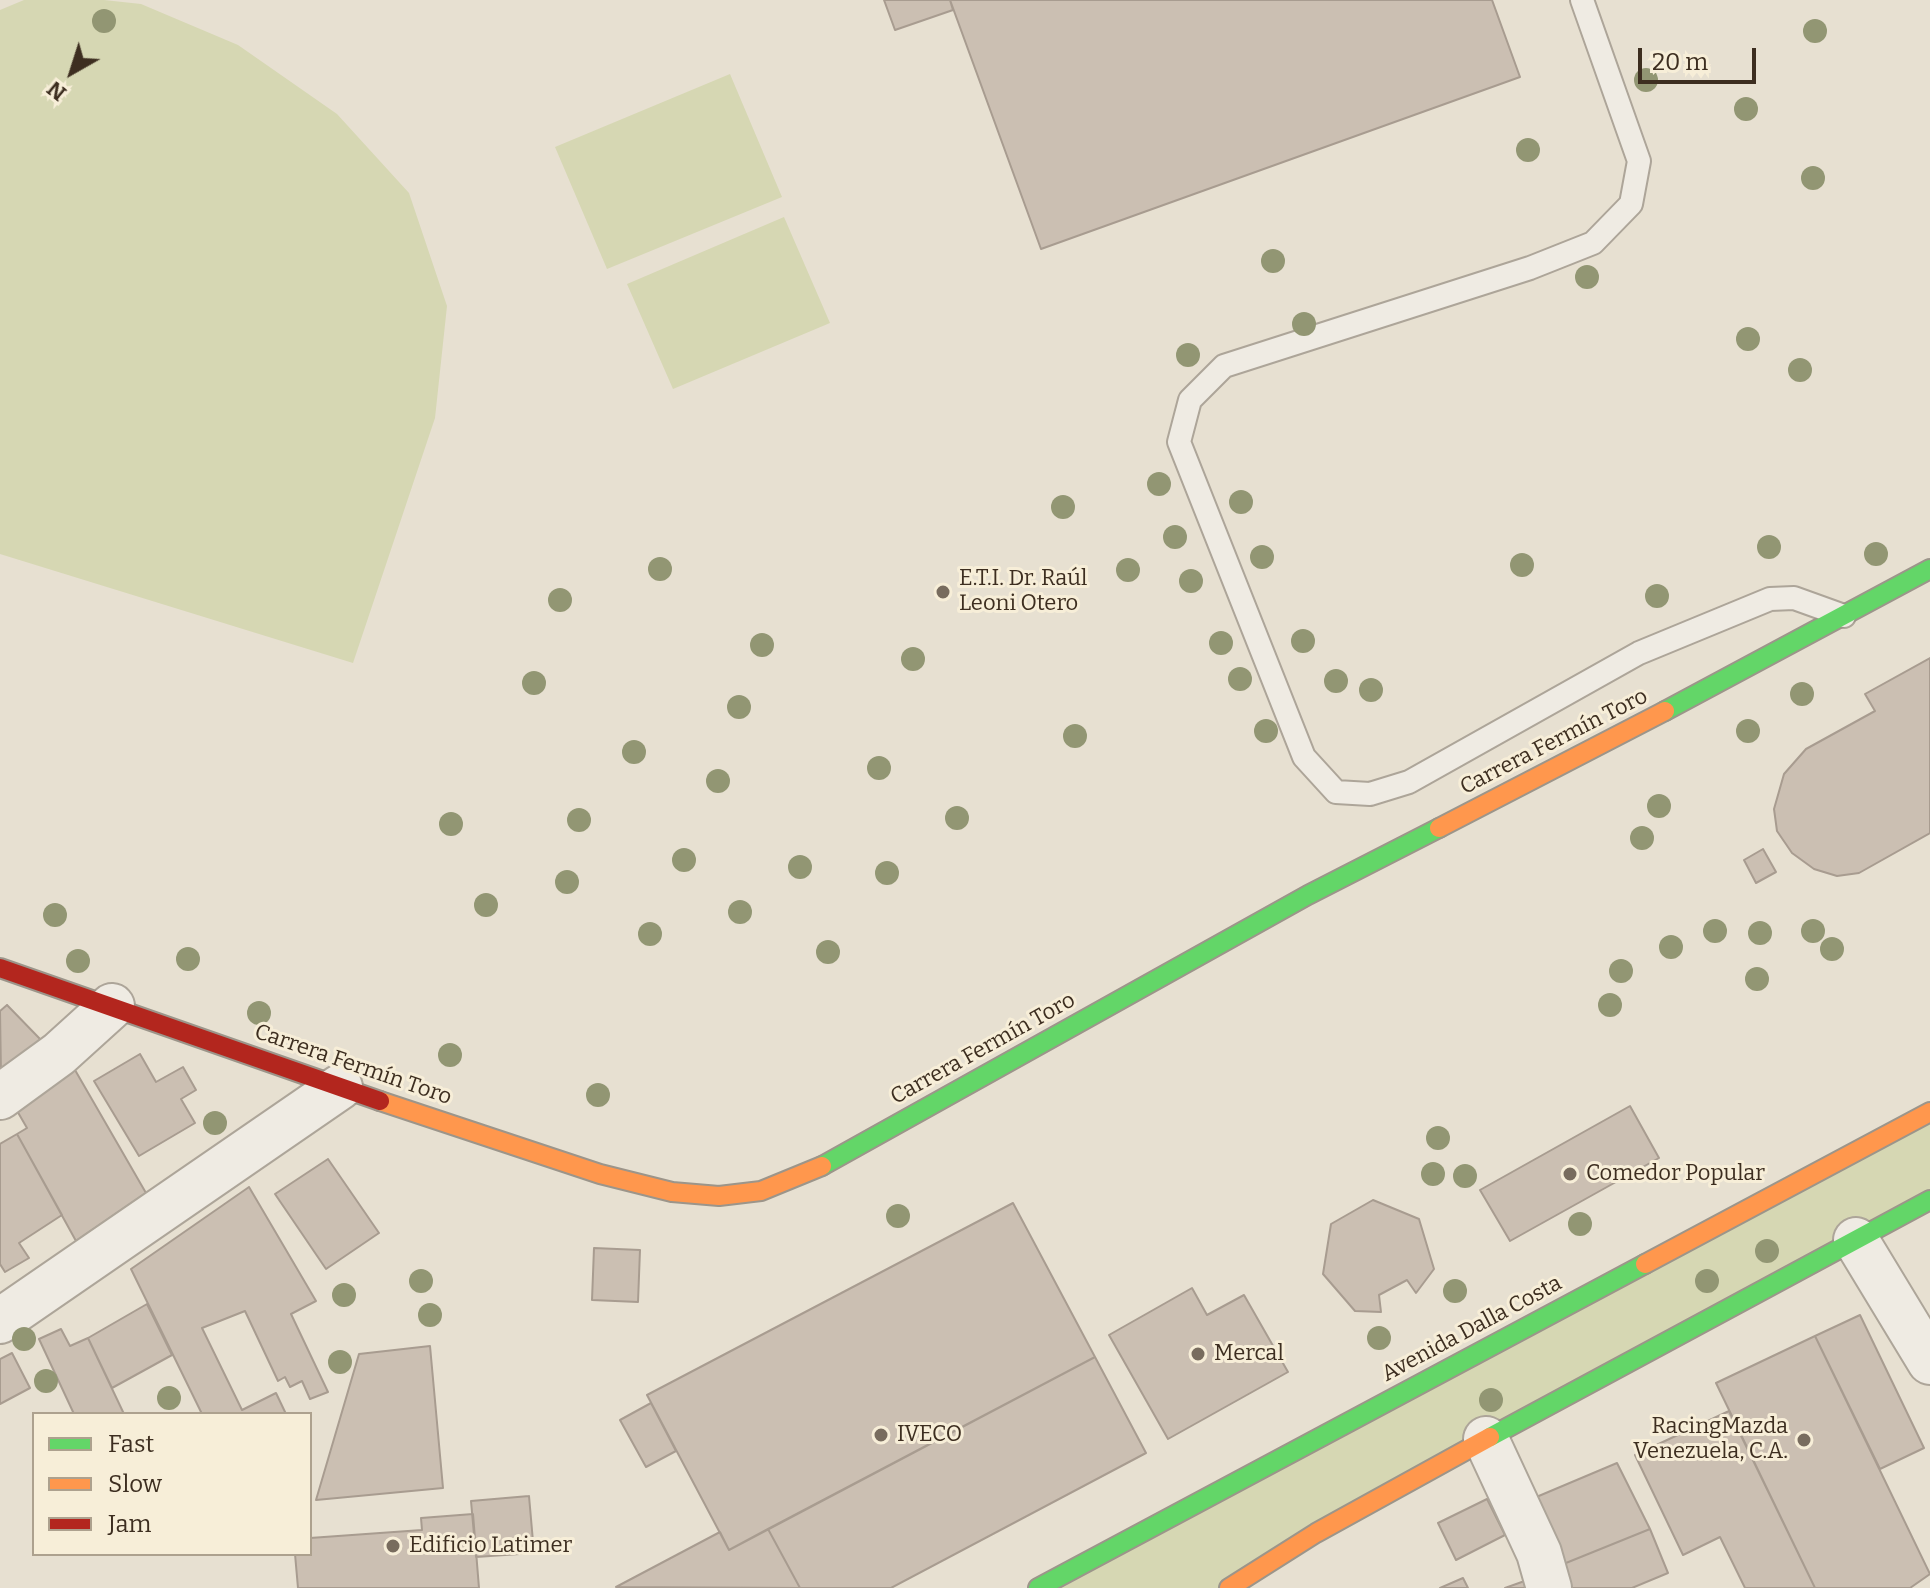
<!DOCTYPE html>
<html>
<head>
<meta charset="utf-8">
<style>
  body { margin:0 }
  #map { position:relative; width:1930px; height:1588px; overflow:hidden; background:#e7e0d1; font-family:Bitter,serif }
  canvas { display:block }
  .legend { position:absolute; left:32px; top:1412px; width:280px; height:144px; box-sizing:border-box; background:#f7eed8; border:2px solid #ada18e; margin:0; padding:10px 14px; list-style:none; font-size:24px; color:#3d2e20 }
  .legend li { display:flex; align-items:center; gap:16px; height:40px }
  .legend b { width:40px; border:2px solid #ada18e }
  .north { position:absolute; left:32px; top:32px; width:80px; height:80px; -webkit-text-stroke:6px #f7eed8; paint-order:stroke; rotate:219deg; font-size:22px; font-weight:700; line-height:32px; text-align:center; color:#3d2e20 }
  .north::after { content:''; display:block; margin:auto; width:28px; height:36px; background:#3d2e20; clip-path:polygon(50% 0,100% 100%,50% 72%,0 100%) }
  .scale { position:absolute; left:1638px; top:48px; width:118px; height:36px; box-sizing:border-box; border:4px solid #3d2e20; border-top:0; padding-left:10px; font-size:24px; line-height:28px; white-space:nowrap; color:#3d2e20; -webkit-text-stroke:6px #f7eed8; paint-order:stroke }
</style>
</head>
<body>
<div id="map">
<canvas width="1930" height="1588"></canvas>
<ul class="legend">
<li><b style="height:10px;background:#63d668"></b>Fast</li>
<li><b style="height:10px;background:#ff974d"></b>Slow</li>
<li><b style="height:10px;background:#b3261e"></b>Jam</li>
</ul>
<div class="north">N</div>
<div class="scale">20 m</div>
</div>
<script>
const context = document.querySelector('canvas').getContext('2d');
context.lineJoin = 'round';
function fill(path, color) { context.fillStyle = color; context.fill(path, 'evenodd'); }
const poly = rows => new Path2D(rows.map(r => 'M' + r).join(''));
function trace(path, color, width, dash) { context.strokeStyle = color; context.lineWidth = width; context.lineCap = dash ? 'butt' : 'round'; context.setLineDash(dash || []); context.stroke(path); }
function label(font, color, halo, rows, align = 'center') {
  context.font = font + ' Bitter,serif'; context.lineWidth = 6; context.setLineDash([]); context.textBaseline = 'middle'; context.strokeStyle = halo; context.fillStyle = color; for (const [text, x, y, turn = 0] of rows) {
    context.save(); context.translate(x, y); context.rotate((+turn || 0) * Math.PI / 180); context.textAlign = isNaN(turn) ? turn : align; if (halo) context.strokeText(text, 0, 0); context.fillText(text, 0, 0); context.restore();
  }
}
fill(poly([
  [24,0,104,0,141,4,238,45,337,114,409,193,447,306,435,418,353,663,0,554,0,10],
  [730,74,782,197,607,269,555,147],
  [784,217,830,323,673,389,627,284],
  [1930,1112,1930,1200,1229,1588,1038,1588]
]), '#d6d7b3');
const building = poly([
  [884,0,950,0,953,10,895,30,884,0],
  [950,0,1492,0,1520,77,1041,249,950,0],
  [1930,658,1930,833,1859,873,1837,876,1814,869,1792,853,1777,831,1774,809,1784,774,1806,749,1875,711,1865,694,1930,658],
  [1763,849,1776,872,1756,883,1744,860,1763,849],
  [7,1005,41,1040,1,1075,0,1011,7,1005],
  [140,1054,156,1082,183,1067,196,1090,181,1099,195,1123,139,1156,94,1081,140,1054],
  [75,1070,146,1193,76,1241,17,1134,27,1128,16,1109,75,1070],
  [1630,1106,1659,1158,1510,1241,1480,1190,1630,1106],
  [17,1134,62,1215,19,1243,29,1258,5,1272,0,1264,0,1144,17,1134],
  [328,1159,379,1233,326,1269,275,1194,328,1159],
  [249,1187,316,1301,291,1314,328,1392,310,1399,302,1381,290,1387,285,1377,278,1381,245,1311,202,1328,242,1410,276,1393,286,1414,202,1414,131,1269,249,1187],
  [1373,1200,1419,1219,1434,1269,1416,1293,1407,1280,1379,1295,1381,1312,1355,1311,1323,1274,1331,1224,1373,1200],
  [1013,1203,1095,1357,729,1550,647,1395,1013,1203],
  [594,1248,640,1250,638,1302,592,1300,594,1248],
  [1192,1288,1207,1315,1244,1295,1288,1372,1168,1439,1109,1335,1192,1288],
  [147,1304,172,1355,112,1388,88,1338,147,1304],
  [1860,1315,1924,1448,1880,1469,1815,1336,1860,1315],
  [61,1329,70,1346,88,1338,124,1414,74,1414,39,1339,61,1329],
  [1815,1336,1930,1574,1910,1588,1815,1588,1716,1383,1815,1336],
  [430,1346,443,1488,316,1500,359,1354,430,1346],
  [12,1353,30,1388,0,1404,0,1359,12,1353],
  [1095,1357,1146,1453,891,1588,800,1588,768,1529,1095,1357],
  [651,1403,676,1451,646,1467,620,1420,651,1403],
  [1729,1411,1815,1588,1745,1588,1720,1537,1683,1555,1635,1455,1729,1411],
  [1617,1463,1650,1529,1561,1565,1534,1498,1617,1463],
  [529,1496,534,1553,476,1557,471,1501,529,1496],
  [1487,1499,1505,1535,1456,1560,1438,1523,1487,1499],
  [473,1514,479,1588,298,1588,295,1554,310,1554,310,1538,422,1530,421,1518,473,1514],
  [768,1529,800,1588,616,1587,720,1532,729,1550,768,1529],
  [1650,1529,1668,1573,1632,1588,1570,1588,1561,1565,1650,1529],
  [1463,1578,1468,1588,1440,1588,1463,1578],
  [1533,1578,1535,1588,1505,1588,1533,1578]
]);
fill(building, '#cbbfb2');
trace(building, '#a89c90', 2);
const lane = poly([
  [1582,0,1639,161,1631,204,1593,243,1530,268,1224,366,1190,400,1179,442,1304,757,1336,792,1370,794,1409,782,1639,653,1770,599,1794,598,1844,616]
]);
const street = poly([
  [0,1097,59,1054,112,1006],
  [1856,1240,1930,1362],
  [0,1321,340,1087],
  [1486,1439,1539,1553,1549,1588]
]);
const fast = poly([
  [1665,711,1930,569],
  [822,1166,1308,895,1439,828],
  [1490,1437,1930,1200],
  [1038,1588,1645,1264]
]);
const slow = poly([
  [1439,828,1665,711],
  [380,1101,600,1174,672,1192,719,1196,761,1191,822,1166],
  [1645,1264,1930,1112],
  [1229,1588,1316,1533,1490,1437]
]);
const jam = poly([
  [0,968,380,1101]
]);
trace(lane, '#ada599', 26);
trace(street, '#ada599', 48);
trace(fast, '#9c958a', 22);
trace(slow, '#9c958a', 22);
trace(jam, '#9c958a', 22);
trace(lane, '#efebe3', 22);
trace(street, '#efebe3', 44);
trace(fast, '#63d668', 18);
trace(slow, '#ff974d', 18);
trace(jam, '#b3261e', 18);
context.fillStyle = '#929673';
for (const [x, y] of [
  [104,21],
  [1815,31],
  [1646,80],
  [1746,109],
  [1528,150],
  [1813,178],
  [1273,261],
  [1587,277],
  [1304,324],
  [1748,339],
  [1188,355],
  [1800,370],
  [1159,484],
  [1241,502],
  [1063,507],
  [1175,537],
  [1769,547],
  [1876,554],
  [1262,557],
  [1522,565],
  [660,569],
  [1128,570],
  [1191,581],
  [1657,596],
  [560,600],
  [1303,641],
  [1221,643],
  [762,645],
  [913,659],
  [1240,679],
  [1336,681],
  [534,683],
  [1371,690],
  [1802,694],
  [739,707],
  [1266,731],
  [1748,731],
  [1075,736],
  [634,752],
  [879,768],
  [718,781],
  [1659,806],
  [957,818],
  [579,820],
  [451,824],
  [1642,838],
  [684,860],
  [800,867],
  [887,873],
  [567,882],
  [486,905],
  [740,912],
  [55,915],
  [1715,931],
  [1813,931],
  [1760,933],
  [650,934],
  [1671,947],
  [1832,949],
  [828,952],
  [188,959],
  [78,961],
  [1621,971],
  [1757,979],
  [1610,1005],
  [259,1013],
  [450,1055],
  [598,1095],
  [215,1123],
  [1438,1138],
  [1433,1174],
  [1465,1176],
  [898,1216],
  [1580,1224],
  [1767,1251],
  [421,1281],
  [1707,1281],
  [1455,1291],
  [344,1295],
  [430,1315],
  [1379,1338],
  [24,1339],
  [340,1362],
  [46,1381],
  [169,1398],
  [1491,1400]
]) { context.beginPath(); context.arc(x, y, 12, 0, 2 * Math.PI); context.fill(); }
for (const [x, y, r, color] of [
  [943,592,8,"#786c5e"],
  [1570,1174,8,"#786c5e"],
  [1198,1354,8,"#786c5e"],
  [881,1435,8,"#786c5e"],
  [1804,1440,8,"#786c5e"],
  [393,1546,8,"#786c5e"]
]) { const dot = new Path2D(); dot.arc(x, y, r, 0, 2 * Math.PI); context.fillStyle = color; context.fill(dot); trace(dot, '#f7eed8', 3); }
label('22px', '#3d2e20', '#f7eed8', [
  ["E.T.I. Dr. Raúl",959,579],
  ["Leoni Otero",959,604],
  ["Comedor Popular",1586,1174],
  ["Mercal",1214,1354],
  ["RacingMazda",1788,1427,"right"],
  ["Venezuela, C.A.",1788,1452,"right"],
  ["IVECO",897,1435],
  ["Edificio Latimer",409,1546]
], 'left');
label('22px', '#3d2e20', '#f7eed8', [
  ["Carrera Fermín Toro",1554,742,-27],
  ["Carrera Fermín Toro",983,1049,-29],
  ["Carrera Fermín Toro",353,1065,19],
  ["Avenida Dalla Costa",1472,1329,-28]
]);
</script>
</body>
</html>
